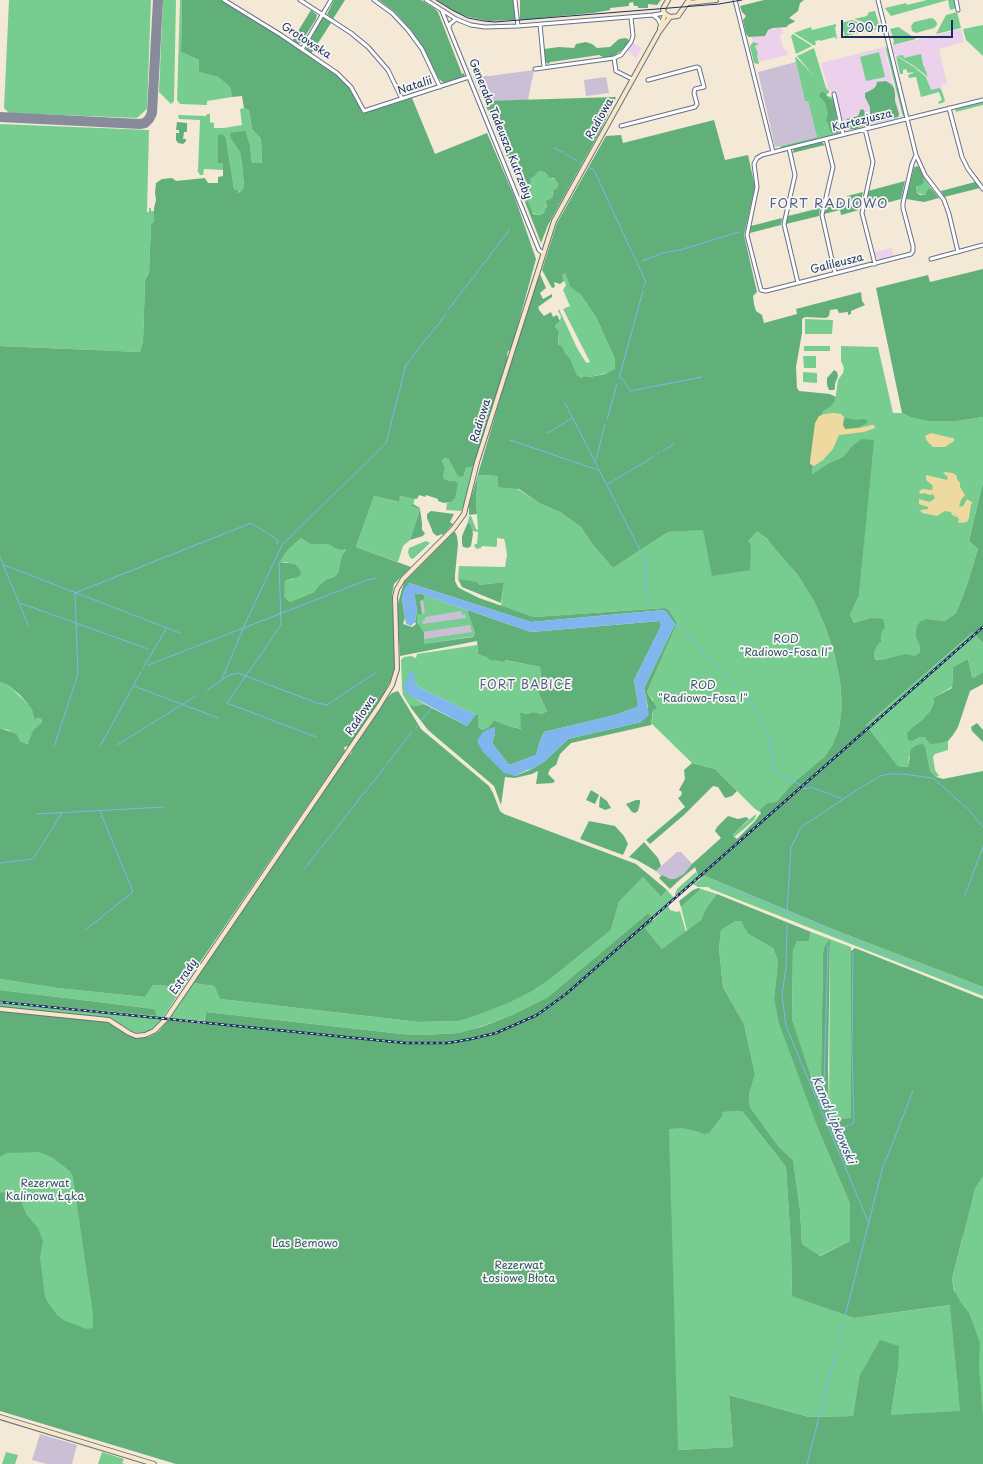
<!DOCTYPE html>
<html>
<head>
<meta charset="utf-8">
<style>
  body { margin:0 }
  #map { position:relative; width:983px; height:1464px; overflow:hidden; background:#f4e9d7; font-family:"Playpen Sans",sans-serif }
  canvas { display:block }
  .scale { position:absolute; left:841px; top:20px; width:112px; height:18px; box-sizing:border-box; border:2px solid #1b2f5e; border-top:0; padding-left:5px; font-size:12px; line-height:14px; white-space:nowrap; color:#1b2f5e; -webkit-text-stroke:3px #f6f6f2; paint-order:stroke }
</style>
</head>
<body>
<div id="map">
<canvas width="983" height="1464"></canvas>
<div class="scale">200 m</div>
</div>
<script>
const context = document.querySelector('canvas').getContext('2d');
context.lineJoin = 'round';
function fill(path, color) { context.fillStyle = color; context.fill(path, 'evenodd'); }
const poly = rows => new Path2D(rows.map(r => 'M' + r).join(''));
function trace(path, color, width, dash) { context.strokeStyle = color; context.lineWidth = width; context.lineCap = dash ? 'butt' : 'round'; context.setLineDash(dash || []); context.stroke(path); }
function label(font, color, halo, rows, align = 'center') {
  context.font = font + ' "Playpen Sans",sans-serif'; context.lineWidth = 3.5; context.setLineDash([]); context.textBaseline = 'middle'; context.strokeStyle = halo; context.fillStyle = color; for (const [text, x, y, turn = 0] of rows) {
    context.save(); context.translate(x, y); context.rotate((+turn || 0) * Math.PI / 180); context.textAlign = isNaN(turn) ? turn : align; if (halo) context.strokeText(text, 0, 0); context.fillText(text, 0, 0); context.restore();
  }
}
fill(poly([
  [781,27,783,34,780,35,784,50,787,50,788,55,758,62,751,35],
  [961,29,964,42,939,49,947,84,941,85,942,88,930,91,924,65,904,59,894,54,892,46],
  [633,43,642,48,636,59,627,50],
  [884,47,901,117,847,131,845,130,836,95,828,89,821,63],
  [892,248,894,256,880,260,876,257,874,252]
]), '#ebd1eb');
fill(poly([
  [796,62,805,101,808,100,817,137,775,147,758,72],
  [534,70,528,100,484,101,473,76,489,76],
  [606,77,609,93,586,96,584,80],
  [426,598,467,612,476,636,421,648,419,600],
  [677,852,681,852,695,867,672,887,656,871],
  [40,1434,77,1445,72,1464,47,1464,32,1460]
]), '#cbbfd5');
fill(poly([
  [9,0,151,0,147,109,137,118,9,113,4,108],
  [163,0,176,0,174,101,171,104,159,92],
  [180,0,182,0,181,52,199,60,199,72,218,77,230,87,232,97,207,101,207,105,180,104,177,100],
  [927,0,955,0,956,7,954,9,950,10,948,0,891,16,885,8,906,3,907,5],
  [875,11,880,28,854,19,867,16,869,12],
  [957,12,961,28,936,34,946,15],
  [931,18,934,19,937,23,937,25,934,28,916,33,912,31,911,26,914,22],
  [852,20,878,29,845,36,841,23],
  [836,24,836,27,835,27,837,39,836,39,835,37,820,41,820,40,815,41,816,45,813,45,794,33,811,27,812,30],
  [983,25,983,56,966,40,963,29],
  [898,27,900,28,916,39,893,45,894,41,890,29],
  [793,34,812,46,796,54,791,36],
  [753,42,759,44,755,46,758,54,757,56,759,64,758,64,754,63,750,46],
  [885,46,888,49,905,114,903,117],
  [814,48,826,88,829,91,829,93,827,94,827,96,833,97,843,133,786,147,781,148,780,146,817,137,808,101,805,101,795,58,796,57,815,77,797,56],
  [879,52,885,77,866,81,860,57],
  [921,54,923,64,928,77,914,66,897,56,903,55,904,58],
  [896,56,914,67,918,70,917,71,919,71,926,77,931,90,939,88,941,89,945,100,944,102,939,104,938,102,942,100,939,92,921,97,916,77,909,78,908,75,913,73,913,72,908,73,906,69,903,70,903,74,900,74],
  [983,101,983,105,956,112,955,109],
  [244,108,249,110,252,129,261,139,262,163,252,163,250,146,231,139,240,152,242,164,244,186,242,190,237,193,234,189,226,138,218,135,218,162,223,163,223,170,204,169,203,175,200,175,197,170,198,170,200,120,179,119,178,115,206,116,207,114,210,114,210,122,214,123,214,128,224,128,242,125,240,109],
  [0,124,149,130,147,212,149,212,149,208,151,208,151,211,154,211,154,222,151,224,149,273,145,280,143,342,140,352,0,346],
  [539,171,541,171,546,173,549,178,556,179,558,183,557,188,553,193,552,198,547,203,546,211,544,213,540,215,532,213,528,201,525,202,523,196,525,196,530,184,530,179,535,176],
  [924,177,931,188,930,188,927,194,923,195,916,192,915,189,923,181],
  [565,273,570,285,581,295,596,317,615,359,616,369,612,372,589,377,584,376,581,378,577,375,570,360,566,354,562,346,558,344,559,335,555,328,556,325,560,321,561,316,558,311,559,309,577,348,585,361,587,363,590,362,563,309,570,306,563,290,566,285,562,276],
  [805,319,833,320,832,334,805,334],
  [804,346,830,346,830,351,804,351],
  [841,346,878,347,893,413,902,413,910,417,957,421,983,417,983,482,969,541,978,549,967,585,956,613,945,621,928,619,916,638,920,647,920,652,914,656,878,660,874,657,874,653,877,646,881,642,882,631,870,618,854,623,850,615,859,596,873,440,851,447,843,457,827,464,812,474,816,424,822,418,823,411,835,401,838,380,843,373,844,368,841,361],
  [803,356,816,356,816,368,804,368],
  [803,372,817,373,817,383,803,382],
  [445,458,448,458,457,475,464,475,466,468,474,466,465,504,461,511,446,510,447,503,451,502,454,481,446,480,443,477,445,468,442,461],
  [478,475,498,476,539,503,560,512,581,527,592,544,613,568,668,532,752,526,757,530,777,549,797,574,814,601,826,629,834,652,840,681,842,706,839,728,832,746,824,757,793,783,776,802,767,803,760,812,755,809,715,769,692,763,652,724,651,725,653,714,653,700,647,692,676,625,677,623,669,610,665,608,534,617,501,606,504,582,479,585,458,579,459,566,505,567,507,555,505,542,504,539,497,538,497,545,496,547,482,546,481,548,477,549,474,546,475,544,477,544,478,532,472,531,471,525,468,522,469,516,471,516,476,529,478,530,476,500],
  [374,496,398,502,400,496,415,498,413,506,420,509,410,540,403,546,398,562,356,547],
  [301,538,310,544,324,544,330,545,334,548,345,549,346,550,342,555,338,573,334,577,327,579,319,585,314,592,290,602,284,596,284,589,285,581,293,579,287,562,280,562,287,551],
  [426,541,430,543,413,559,410,558,408,552,409,548],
  [425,596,467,610,474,630,475,634,473,636,424,644,423,641,425,639,472,632,470,625,422,632,417,622,417,614,425,613,423,600],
  [461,611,462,615,465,614,466,618,423,624,422,621,425,620,425,617],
  [973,632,983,643,983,672,973,678,972,677,968,659,953,667,952,687,933,698,934,703,930,711,923,719,914,726,913,741,920,737,925,737,941,743,948,741,948,750,935,754,933,757,935,770,939,776,936,777,930,771,926,749,909,756,908,767,898,766,866,725],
  [477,645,478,654,496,661,504,662,504,660,540,667,541,679,538,690,547,711,542,714,533,712,527,714,520,712,522,729,508,726,494,720,489,727,482,730,478,727,478,717,476,715,420,688,414,682,408,694,424,704,417,706,411,705,411,708,403,695,402,688,401,660,404,657,411,656,416,658,417,654],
  [0,682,8,685,28,704,32,710,34,719,41,718,42,722,33,730,29,744,20,741,8,730,0,728],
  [756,814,756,816,754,820,744,829,734,837,731,835],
  [696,872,698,877,676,896,675,894,677,889],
  [705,876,837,931,983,987,983,996,711,889,708,887,698,887,693,884],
  [643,877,661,897,667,890,674,898,652,917,648,913,548,997,512,1015,469,1031,459,1033,422,1035,402,1034,206,1012,204,1021,170,1018,193,983,214,986,220,999,419,1022,458,1021,554,976,611,930,619,902],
  [701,889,717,894,706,908,701,920,687,931,681,907],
  [668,906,670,910,677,912,680,911,686,932,662,949,645,928],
  [736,921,742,921,748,934,773,948,778,961,774,998,818,1129,850,1204,850,1241,819,1256,802,1244,800,1209,793,1160,779,1147,750,1107,749,1095,755,1074,744,1024,723,987,719,948,721,930],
  [811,932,851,947,851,1118,832,1119,829,1116,830,940,823,954,821,1073,822,1082,818,1085,812,1084,792,1019,793,950,796,941,809,941],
  [0,979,57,988,145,997,153,985,183,987,158,1025,147,1032,138,1033,129,1030,117,1023,104,1017,0,1007,0,1001,157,1016,155,1009,0,990],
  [448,1108,668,1114,742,1111,786,1167,791,1247,792,1295,854,1318,951,1305,959,1400,955,1292,952,1279,962,1240,969,1196,983,1170,983,1464,896,1415,891,1415,898,1370,859,1377,853,1416,809,1417,729,1395,733,1447,678,1450],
  [41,1150,75,1172,102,1348,39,1306,0,1193,0,1151],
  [6,1452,18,1455,15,1464,2,1464],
  [102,1452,124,1459,122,1463,125,1464,98,1464]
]), '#77cc90');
fill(poly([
  [182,0,221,0,315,58,332,70,345,82,355,95,363,113,412,98,435,154,487,133,515,198,536,259,511,350,508,351,507,355,508,357,474,466,466,468,464,475,461,477,457,475,448,458,445,458,442,461,445,468,443,477,446,480,454,481,458,483,455,498,451,502,444,503,438,501,438,499,426,495,425,497,419,495,417,499,400,496,399,502,374,496,356,547,411,567,394,584,392,595,395,655,394,662,395,665,392,678,380,701,349,746,344,747,345,751,183,987,153,985,145,997,57,988,0,979,0,728,16,734,20,741,28,744,33,730,42,722,41,718,34,719,32,710,28,704,20,695,8,685,0,682,0,346,140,352,143,342,145,280,149,273,151,224,154,222,154,208,156,200,155,193,156,183,162,179,172,178,176,181,205,178,208,183,218,183,218,177,223,176,223,163,218,163,218,135,222,134,226,138,234,189,238,191,238,193,242,190,244,186,242,164,240,152,231,139,230,133,245,131,250,146,252,163,262,163,261,139,252,129,249,110,244,108,242,96,232,97,230,87,218,77,199,72,199,60,181,52],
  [301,538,310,544,324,544,330,545,334,548,341,550,345,549,346,550,342,555,338,573,334,577,327,579,319,585,314,592,290,602,284,596,285,581,300,576,301,572,297,566,294,564,280,562,287,551],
  [334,0,345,0,333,19,327,14],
  [379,0,421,0,434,8,438,12,462,74,464,73,465,78,445,84,439,79,423,48,412,31,395,12],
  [437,0,513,0,516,20,489,21,468,17,456,12],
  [520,0,661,0,657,5,648,4,648,8,638,8,638,6,634,6,633,2,629,3,629,6,610,8,610,10,593,13,520,20],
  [764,0,804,0,800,3,798,11,789,18,795,21,794,22,788,25,787,27,773,28,768,30,765,36,749,37,746,34,743,20,746,16,742,12,740,6],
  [311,10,317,15,316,19,301,43,297,44,292,41],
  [322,18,324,18,331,23,311,54,306,49,306,48],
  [626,38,629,40,626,47,614,56,605,58,599,55,558,61,550,62,549,64,545,62,544,49,559,47,574,48,576,44,586,42,592,44,597,48,610,47,619,39],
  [886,81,892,85,894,88,895,93,895,101,899,114,898,117,874,123,870,115,870,107,865,97,865,93,873,89,876,86,877,82],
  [821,92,824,92,828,98,834,101,836,117,840,129,839,132,836,133,832,133,830,130,828,123,826,121,828,113,825,102,819,96],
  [616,97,603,126,548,225,541,243,525,202,528,201,533,214,540,215,544,213,547,206,546,201,552,198,554,190,557,188,558,183,554,178,549,178,546,173,541,171,539,171,535,176,530,179,531,189,527,195,523,196,484,101],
  [861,109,864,110,866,118,870,120,871,125,863,126,856,129,848,129,845,122,847,119,858,116],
  [714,120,725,160,748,155,755,187,744,235,757,292,753,296,754,304,756,311,762,315,764,323,797,314,796,309,861,292,862,301,865,305,851,311,851,314,848,315,848,312,839,313,837,309,830,310,829,316,826,318,805,317,802,319,802,333,796,367,797,388,799,391,830,394,836,397,835,401,831,406,823,411,822,418,816,424,812,474,827,464,843,457,851,447,862,439,874,440,859,596,850,615,854,623,870,618,883,619,885,627,882,631,881,642,877,646,874,653,874,657,877,660,886,659,906,654,914,656,920,652,920,647,916,638,916,632,917,626,921,621,928,619,945,621,956,613,967,585,978,549,969,541,983,482,983,643,973,632,866,725,898,766,908,767,911,749,917,745,923,744,926,749,930,771,936,777,943,779,983,771,983,987,837,931,705,876,699,879,695,867,679,880,670,889,659,878,662,875,670,879,675,879,684,874,692,864,721,838,715,831,717,827,728,816,738,819,746,817,749,819,732,835,737,839,755,821,760,814,761,815,760,810,767,803,776,802,793,783,824,757,832,746,839,728,842,706,840,681,834,652,826,629,814,601,797,574,766,538,757,531,748,541,751,545,750,570,712,576,703,530,668,532,613,568,592,544,581,527,560,512,539,503,519,489,498,487,498,476,478,475,476,500,477,514,469,515,469,505,509,368,540,274,546,288,540,293,543,299,552,294,552,297,538,307,539,310,544,316,551,312,553,317,557,315,560,321,556,325,555,327,559,332,558,344,562,346,566,354,570,359,577,375,581,378,584,376,589,377,605,374,615,369,615,359,596,317,581,295,570,286,565,273,562,276,564,281,560,284,554,282,555,287,552,288,542,270,557,223,606,136,621,135,623,143],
  [177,122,187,123,187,132,184,132,183,139,186,139,186,141,183,144,178,143,176,140,176,133,179,133,179,130,176,130],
  [822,142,825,145,792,153,794,149],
  [918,166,924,177,923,184,916,187,916,192,920,195,925,195,928,189,931,188,939,198,924,202,906,199,914,167],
  [905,181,901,199,864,209,868,191],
  [975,182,980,188,944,197,941,191],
  [863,192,859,210,841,215,840,210,824,214,826,206,848,200,847,196],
  [820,208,819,216,786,224,788,216],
  [782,218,781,225,750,233,751,226],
  [983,269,983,417,957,421,929,421,910,417,902,413,876,288,928,275,930,282],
  [834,370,837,372,838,376,835,384,835,388,834,390,829,390,827,385,827,378],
  [846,418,855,420,864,419,867,420,868,422,860,427,842,430,841,422],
  [413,504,420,508,420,509,422,523,422,530,425,533,423,536,410,540,420,509,412,506],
  [431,511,454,514,450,522,453,524,443,535,442,534,437,536,433,533,432,530,427,518,427,514],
  [468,522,471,525,473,534,471,546,468,548,463,547,462,543,462,536],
  [453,532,455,532,457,536,458,544,455,575,455,581,458,587,461,589,479,598,534,617,665,608,669,610,677,623,647,692,657,708,653,710,651,725,571,743,560,754,556,765,550,769,548,774,555,781,553,783,536,784,538,771,532,774,515,778,505,777,501,805,494,786,428,730,411,708,411,705,417,706,424,704,467,726,476,714,478,716,478,727,482,730,489,727,494,720,508,726,521,729,520,712,527,714,533,712,542,714,547,711,538,691,538,683,541,679,540,667,505,660,504,662,490,660,488,658,478,654,477,641,400,656,397,607,404,582],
  [409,583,531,622,664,610,675,624,644,688,648,707,641,722,568,739,545,761,532,769,515,776,482,733,495,734,492,743,509,765,536,755,540,741,544,732,615,715,637,707,638,704,634,680,661,626,660,621,531,632,421,594,414,593,417,610,415,622,416,624,412,627,403,624,405,618,402,598],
  [425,596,467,610,474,630,475,634,473,637,424,644,424,633,417,622,417,614,422,614,420,601,423,600],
  [458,579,477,582,479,585,504,582,501,603,462,587],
  [968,659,972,677,973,678,983,672,983,684,970,691,958,727,953,735,948,741,941,743,930,744,925,737,920,737,913,741,908,740,907,733,914,726,923,719,930,711,934,703,933,698,952,688,953,667],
  [398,691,421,729,489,786,493,793,500,811,504,814,636,864,667,890,661,897,643,877,619,902,611,930,554,976,532,991,508,1003,477,1015,458,1021,419,1022,220,999,214,986,193,983,347,756,351,754,353,749,387,698,392,693],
  [977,723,983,730,983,742,972,731,971,727],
  [692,763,715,769,737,791,732,796,725,798,718,787,713,786,684,815,650,844,646,840,685,807,678,798,681,796,682,792,679,790,685,779,684,770],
  [591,790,599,795,595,804,586,800],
  [600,796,607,801,611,808,605,810,599,807],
  [636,800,640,800,640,803,638,811,635,813,632,812,626,804],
  [589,821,615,826,624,836,628,844,623,855,580,839],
  [644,842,658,858,661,866,656,871,637,860,629,857],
  [698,888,701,889,681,907,679,901,693,890],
  [717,894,811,932,809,941,797,941,793,950,792,1019,813,1084,818,1085,822,1081,821,1073,823,954,825,946,830,939,828,1068,829,1115,832,1119,851,1118,851,951,855,948,983,999,983,1176,975,1188,952,1279,954,1290,961,1303,969,1313,980,1343,979,1367,983,1418,983,1464,176,1464,0,1411,0,1193,12,1191,20,1195,22,1204,26,1214,38,1228,43,1241,40,1257,45,1297,48,1303,58,1316,65,1321,87,1329,93,1328,93,1314,73,1177,70,1171,53,1158,39,1152,6,1153,0,1157,0,1011,104,1022,109,1023,128,1035,137,1038,148,1037,153,1035,159,1031,168,1020,204,1024,206,1012,402,1034,422,1035,459,1033,481,1027,512,1015,548,997,648,913,652,917,653,922,645,928,662,949,701,920,706,908],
  [736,921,741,921,748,934,773,948,778,961,774,998,779,1023,818,1129,850,1204,850,1241,820,1256,802,1244,800,1209,793,1160,779,1147,750,1107,749,1095,755,1074,744,1024,723,987,719,948,721,930],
  [742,1111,786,1167,791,1247,792,1296,854,1318,950,1305,960,1411,891,1415,898,1370,899,1346,880,1340,859,1377,853,1416,809,1417,729,1395,733,1447,678,1450,669,1129,682,1128,696,1131,704,1134,709,1133,722,1116,722,1112],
  [0,990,155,1009,157,1016,0,1001]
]), '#61b07a');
fill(poly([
  [833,413,835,413,841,414,844,417,843,425,845,429,859,428,872,425,874,425,875,428,864,432,839,435,833,449,823,460,814,466,810,464,810,461,815,423,819,416,824,414],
  [931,433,952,438,954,438,954,441,945,447,933,447,927,441,925,436],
  [945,472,953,473,957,476,957,479,960,483,960,487,965,495,961,500,959,507,963,506,967,499,973,503,971,504,969,518,967,522,958,523,959,519,957,517,952,515,951,512,945,511,937,516,922,513,920,510,928,509,928,507,919,504,919,499,930,502,935,498,933,494,930,495,924,493,920,494,919,492,922,489,932,490,933,486,926,480,926,475,947,480,948,477,943,473]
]), '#eeda9e');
fill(poly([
  [409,583,531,622,664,610,667,612,675,624,644,688,649,715,641,722,568,739,545,761,532,769,527,770,515,776,504,773,483,752,477,741,482,733,488,729,495,727,495,734,492,743,509,765,536,755,540,741,544,732,615,715,637,707,638,704,634,680,661,626,660,621,531,632,421,594,414,593,417,610,415,622,411,626,406,624,402,598,404,589],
  [411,670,415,675,414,682,420,688,476,715,467,726,407,694,404,687]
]), '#80b5ee');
trace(poly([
  [554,148,563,152],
  [566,154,577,161],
  [580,162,582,164],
  [588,167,594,170,623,233,646,282,644,287],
  [642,261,663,253,680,250,739,232],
  [643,291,619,378,622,378,630,391,702,377],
  [448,310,510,229],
  [565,403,640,550],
  [607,420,617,384],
  [547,432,550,432,572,418],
  [510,440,598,470],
  [663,451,674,444],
  [657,454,659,453],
  [596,460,605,424],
  [608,484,653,457],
  [642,553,644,558,648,605],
  [0,557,29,627],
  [279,561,281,625,227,703,316,737],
  [4,565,180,633],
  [20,603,148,649],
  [675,624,682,630],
  [686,634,750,700,755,709],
  [148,665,367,580,376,578],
  [143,668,166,629],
  [222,679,246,622,282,545,386,443,406,365,446,314],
  [134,686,218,718],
  [207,690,229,675,238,673,317,703,327,705,375,673],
  [757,713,769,736,774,768,778,775],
  [422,720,432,708],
  [416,728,418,725],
  [117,745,196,696],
  [100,746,141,672],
  [54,747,78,674,75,593,251,523,278,540,277,544],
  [387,764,412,732],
  [781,776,801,785],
  [803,788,806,789,811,787,843,799],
  [37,814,164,807],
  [0,863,33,859,62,813],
  [305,868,384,768],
  [715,883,787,912,866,946],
  [965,895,983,847],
  [787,913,791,848,801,827,857,790,880,776,889,774,902,774,933,778,968,809,983,827],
  [787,925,786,967,782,995,786,1026,869,1224],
  [85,930,133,892,100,811],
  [875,950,983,991],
  [815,1093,824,1090,828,946],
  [831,1133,854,1123,852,1049,853,953],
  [845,1317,882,1170,913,1091],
  [838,1341,844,1323],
  [807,1464,837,1348]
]), '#80b5ee', 1);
trace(poly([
  [0,117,140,124,145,123,149,119,152,113,158,0]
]), '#888c9a', 10);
const street = poly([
  [224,0,281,35,337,73,351,87,364,111,469,77],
  [300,0,351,33,368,47,388,70,402,99],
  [374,0,392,13,408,30,422,49,440,87],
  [426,0,456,19,471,25,485,27,518,26,653,15,665,13],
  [515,0,518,26],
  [735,0,773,152],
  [878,0,916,155,925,175,944,200,949,214,958,252],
  [956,0,958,10],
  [442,11,539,250,543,253],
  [653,15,658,19,661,25],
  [631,17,633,36,631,42,621,55,614,58,616,71,632,79],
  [540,24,544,67],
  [449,27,450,24,456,19],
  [302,49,331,0],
  [535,69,614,58],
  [834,94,843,134],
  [949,108,962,157,968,169,983,189],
  [621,126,695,107,697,104,694,93,695,89,704,87,699,68,697,67,648,80],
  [865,129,873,162,862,213,875,264],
  [826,139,833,167,822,215,835,273],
  [789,148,795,175,784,224,798,283],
  [916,155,912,164,903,203,903,208,913,246,913,251,911,254,766,291,761,290,747,235,757,187,754,164,757,158,762,155,789,148,983,100],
  [931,259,983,245]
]);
const secondary = poly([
  [668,0,664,7,663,10,665,14,670,17,678,16,689,0],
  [688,3,716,0],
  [660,28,665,14],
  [0,1009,109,1020,129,1033,136,1036,145,1035,154,1031,166,1019,379,706,392,685,397,669,395,597,397,589,403,579,453,529,464,514,477,462,554,221,659,32,670,17],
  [0,1417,154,1464]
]);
trace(street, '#677088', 5);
trace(secondary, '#677088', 6);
trace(street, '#fff', 3);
trace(secondary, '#f7e8c3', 4);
trace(poly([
  [436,0,452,10,468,18,484,21,495,22,719,4,742,0]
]), '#1b2f5e', 1);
const rail = poly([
  [0,1002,405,1043,448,1043,471,1039,496,1033,537,1015,566,994,983,627]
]);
trace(rail, '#1b2f5e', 2.5);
trace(rail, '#f6f6f2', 1, [3]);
label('11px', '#1b2f5e', '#f6f6f2', [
  ["Grotowska",306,41,33],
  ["Natalii",415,86,-18],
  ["Radiowa",600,119,-61],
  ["Kartezjusza",862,121,-14],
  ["Generała Tadeusza Kutrzeby",500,129,68],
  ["Galileusza",837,264,-14],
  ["Radiowa",481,421,-73],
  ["Radiowa",361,716,-56],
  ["Estrady",184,977,-56]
]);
label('11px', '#32566a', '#f6f6f2', [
  ["ROD",786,640],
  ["\"Radiowo-Fosa II\"",786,653],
  ["ROD",703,686],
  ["\"Radiowo-Fosa I\"",703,699],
  ["Rezerwat",45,1184],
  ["Kalinowa Łąka",45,1197],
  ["Las Bemowo",305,1244],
  ["Rezerwat",519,1266],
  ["Łosiowe Błota",519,1279]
]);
context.letterSpacing = '1px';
label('12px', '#555a87', '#f6f6f2', [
  ["FORT BABICE",526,686]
]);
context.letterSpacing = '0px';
label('italic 12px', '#395789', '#f6f6f2', [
  ["Kanał Lipkowski",833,1120,67]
]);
context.letterSpacing = '1px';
label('13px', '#555a87', '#f6f6f2', [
  ["FORT RADIOWO",829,204]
]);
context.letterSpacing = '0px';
</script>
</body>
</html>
